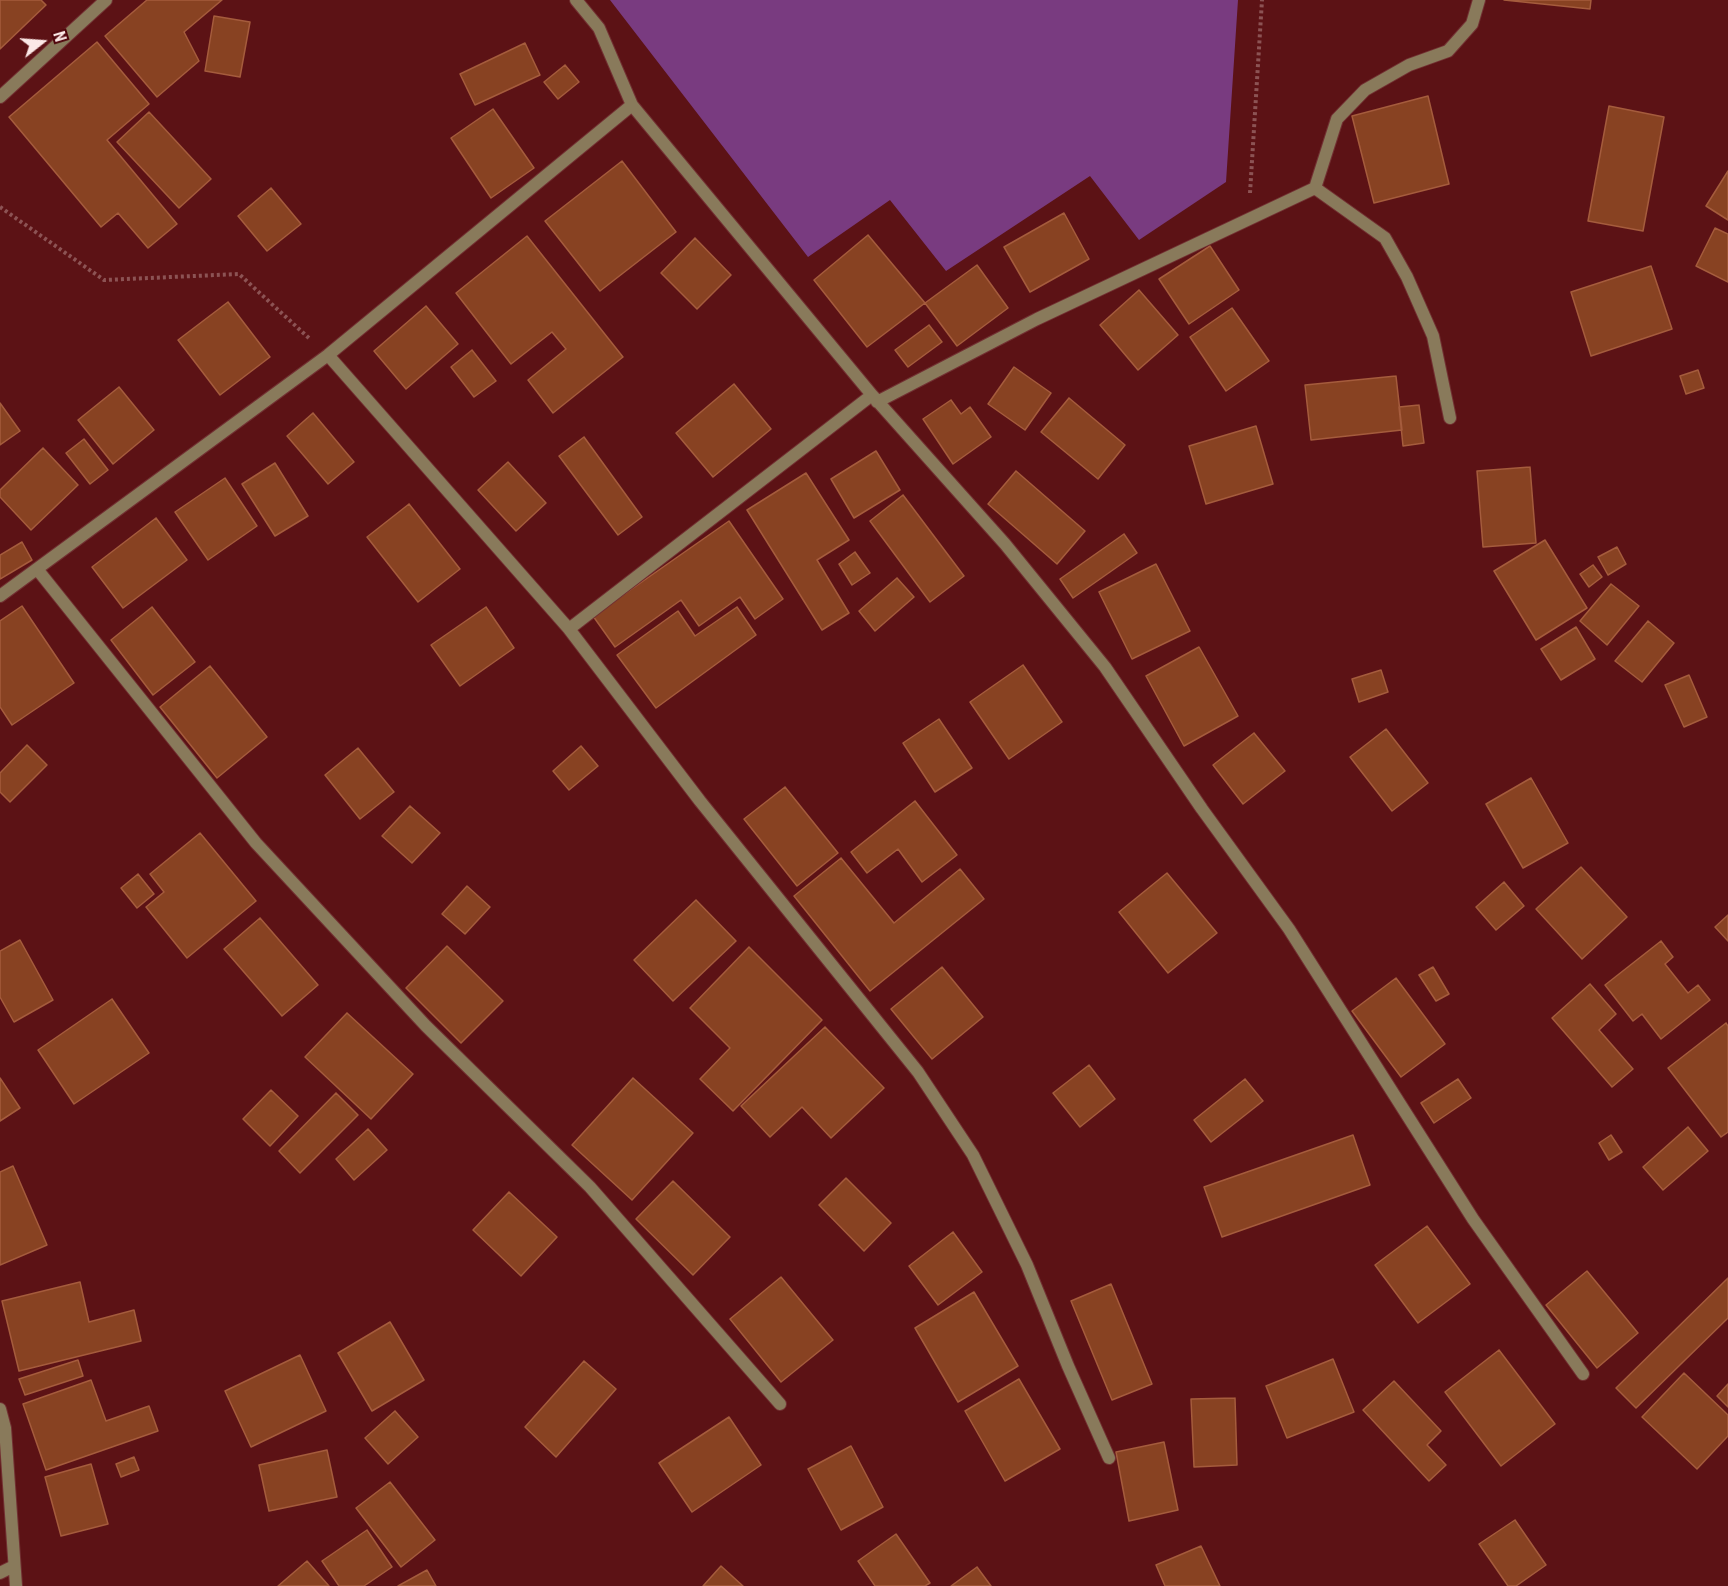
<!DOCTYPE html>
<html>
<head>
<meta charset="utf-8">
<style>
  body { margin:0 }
  #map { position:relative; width:1728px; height:1586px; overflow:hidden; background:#5c1215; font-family:"Roboto Condensed",sans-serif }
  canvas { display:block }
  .north { position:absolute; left:12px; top:12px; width:60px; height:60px; -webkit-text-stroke:4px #4f040b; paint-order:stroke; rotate:73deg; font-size:16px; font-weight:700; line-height:24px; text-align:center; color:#fbe8e6 }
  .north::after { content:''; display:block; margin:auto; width:21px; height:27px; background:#fbe8e6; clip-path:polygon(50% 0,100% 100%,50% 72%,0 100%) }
</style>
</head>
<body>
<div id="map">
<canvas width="1728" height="1586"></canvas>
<div class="north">N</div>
</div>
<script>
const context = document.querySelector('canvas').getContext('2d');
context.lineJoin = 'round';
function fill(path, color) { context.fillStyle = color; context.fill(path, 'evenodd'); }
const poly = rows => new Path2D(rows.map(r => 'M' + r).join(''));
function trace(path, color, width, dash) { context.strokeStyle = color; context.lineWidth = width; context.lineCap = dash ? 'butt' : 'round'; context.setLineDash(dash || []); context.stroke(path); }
fill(poly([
  [610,0,1238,0,1226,182,1139,240,1090,176,946,271,890,200,808,257]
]), '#793b80');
const building = poly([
  [0,0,41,0,46,5,0,49,0,0],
  [147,0,222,0,184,32,199,61,157,97,105,36,147,0],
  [1504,0,1591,0,1590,9,1504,0],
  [214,16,250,22,240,77,205,71,214,16],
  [97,42,149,104,107,140,177,224,148,248,118,213,101,227,9,117,97,42],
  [525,43,540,75,475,105,460,74,525,43],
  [565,65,579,82,558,99,544,82,565,65],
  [1428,96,1449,184,1374,203,1352,116,1428,96],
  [1609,106,1664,117,1643,231,1588,221,1609,106],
  [493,109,534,168,491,198,451,138,493,109],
  [149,112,211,179,179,208,117,142,149,112],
  [622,161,676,232,600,291,545,221,622,161],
  [1728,171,1728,220,1706,206,1728,171],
  [271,188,301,224,267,251,238,216,271,188],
  [1064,213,1089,259,1030,292,1004,247,1064,213],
  [1715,228,1728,234,1728,282,1696,266,1715,228],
  [868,235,925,303,867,347,814,280,868,235],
  [527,236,623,357,553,413,528,380,566,349,552,332,511,364,456,293,527,236],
  [695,238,731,275,697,309,661,273,695,238],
  [1210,246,1239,290,1189,324,1159,279,1210,246],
  [977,265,1008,308,957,346,925,303,977,265],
  [1651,266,1672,329,1591,356,1571,292,1651,266],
  [1139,290,1178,335,1138,370,1100,325,1139,290],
  [228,302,270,357,220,395,178,340,228,302],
  [426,306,458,344,406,389,374,351,426,306],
  [1232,308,1269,361,1226,391,1190,337,1232,308],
  [929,325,942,342,908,367,895,350,929,325],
  [472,350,496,381,474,397,451,367,472,350],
  [1014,367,1051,393,1025,430,988,404,1014,367],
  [1698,370,1704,388,1686,394,1680,376,1698,370],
  [1396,376,1402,430,1311,440,1305,385,1396,376],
  [734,384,771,429,713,477,676,433,734,384],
  [119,387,154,430,113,464,78,420,119,387],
  [1069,398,1125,445,1098,479,1041,432,1069,398],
  [951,400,961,414,970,407,991,437,953,464,923,419,951,400],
  [0,403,20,431,0,445,0,403],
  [1419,405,1424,443,1403,446,1399,407,1419,405],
  [313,413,354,462,328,484,287,436,313,413],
  [1256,426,1273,484,1206,504,1189,446,1256,426],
  [584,437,642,517,618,535,559,456,584,437],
  [84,439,108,470,90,484,66,453,84,439],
  [43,448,78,485,31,530,0,497,0,490,43,448],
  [876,451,900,490,854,518,831,479,876,451],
  [508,462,546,503,516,531,478,490,508,462],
  [275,463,308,516,275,536,242,484,275,463],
  [1530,467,1536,543,1483,547,1477,471,1530,467],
  [1016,471,1085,531,1057,564,988,504,1016,471],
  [806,473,849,540,817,560,849,613,822,630,747,510,806,473],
  [225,478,257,526,208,560,175,512,225,478],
  [903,495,964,576,930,602,870,521,903,495],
  [409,504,460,569,418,602,367,537,409,504],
  [156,518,187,560,123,608,92,567,156,518],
  [729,521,783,599,755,619,740,597,699,626,681,600,615,647,593,616,729,521],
  [1124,534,1137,553,1073,598,1060,579,1124,534],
  [1545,540,1587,608,1536,640,1494,571,1545,540],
  [22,542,32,560,0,579,0,555,22,542],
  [1617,547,1626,564,1608,575,1598,557,1617,547],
  [855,552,870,573,852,585,839,564,855,552],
  [1156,564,1190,631,1132,659,1099,592,1156,564],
  [1593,565,1602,577,1589,587,1580,574,1593,565],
  [897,578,914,597,875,631,859,611,897,578],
  [1611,584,1639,606,1607,645,1580,621,1611,584],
  [22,606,74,683,12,725,0,707,0,621,22,606],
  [152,607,195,662,153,695,111,640,152,607],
  [486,607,514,648,460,686,431,645,486,607],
  [737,607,756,635,656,708,617,655,678,611,695,636,737,607],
  [1648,621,1674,643,1642,682,1615,661,1648,621],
  [1576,627,1595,659,1561,680,1541,649,1576,627],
  [1199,647,1238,716,1184,746,1146,676,1199,647],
  [1023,665,1062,722,1009,759,970,702,1023,665],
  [210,666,267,737,217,778,160,707,210,666],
  [1381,670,1388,692,1359,702,1352,679,1381,670],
  [1689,675,1707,717,1684,727,1665,685,1689,675],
  [939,719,972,768,935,792,903,743,939,719],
  [1386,729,1428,783,1392,811,1350,757,1386,729],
  [1254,733,1285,771,1243,804,1213,765,1254,733],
  [27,745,47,765,10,802,0,792,0,773,27,745],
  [581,746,598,766,569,790,553,771,581,746],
  [358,748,394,792,360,819,325,775,358,748],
  [1531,778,1568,843,1523,868,1486,804,1531,778],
  [785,787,838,853,797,886,744,819,785,787],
  [915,801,957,855,922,882,898,849,867,873,851,852,915,801],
  [410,806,440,833,412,863,382,836,410,806],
  [200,833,256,901,187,958,146,907,164,892,150,874,200,833],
  [841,858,894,923,960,869,984,899,870,991,794,896,841,858],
  [1581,867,1627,917,1582,959,1536,909,1581,867],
  [1167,873,1217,933,1168,973,1119,912,1167,873],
  [138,874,154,894,137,908,121,888,138,874],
  [1504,882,1524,906,1496,930,1476,907,1504,882],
  [467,886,490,907,465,934,442,914,467,886],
  [696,900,736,941,673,1001,634,960,696,900],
  [1728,915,1728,941,1715,927,1728,915],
  [260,918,318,985,282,1016,224,949,260,918],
  [20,940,53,1000,14,1022,0,997,0,951,20,940],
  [1661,941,1673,957,1665,964,1688,993,1698,985,1710,1000,1661,1039,1642,1014,1633,1021,1605,985,1661,941],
  [447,946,503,1001,461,1043,406,988,447,946],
  [749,947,822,1020,733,1111,700,1079,730,1048,690,1008,749,947],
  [942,967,983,1017,932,1059,891,1009,942,967],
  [1433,967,1449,994,1436,1001,1419,975,1433,967],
  [1396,978,1445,1044,1401,1077,1352,1011,1396,978],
  [1590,984,1616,1014,1599,1030,1633,1069,1612,1087,1552,1018,1590,984],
  [112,999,149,1053,74,1104,38,1050,112,999],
  [347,1013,413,1074,371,1119,305,1057,347,1013],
  [1726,1023,1728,1026,1728,1132,1721,1137,1668,1068,1726,1023],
  [825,1027,884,1088,831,1138,802,1107,770,1137,741,1106,825,1027],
  [1089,1065,1115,1099,1080,1127,1053,1093,1089,1065],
  [0,1078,20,1108,0,1121,0,1078],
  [633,1078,693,1133,632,1200,572,1145,633,1078],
  [1245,1079,1263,1101,1211,1142,1194,1120,1245,1079],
  [1458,1079,1471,1098,1434,1123,1421,1103,1458,1079],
  [271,1090,298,1116,270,1146,243,1119,271,1090],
  [336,1093,358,1115,300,1173,279,1151,336,1093],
  [1688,1127,1708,1151,1663,1190,1643,1167,1688,1127],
  [368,1129,387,1150,354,1180,336,1159,368,1129],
  [1353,1135,1370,1185,1222,1237,1204,1187,1353,1135],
  [1611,1135,1622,1152,1609,1160,1599,1143,1611,1135],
  [13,1166,47,1245,0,1265,0,1172,13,1166],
  [846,1178,891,1223,864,1251,819,1205,846,1178],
  [673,1181,730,1237,693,1275,636,1219,673,1181],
  [509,1192,557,1237,521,1276,473,1230,509,1192],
  [1427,1226,1470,1284,1418,1323,1375,1265,1427,1226],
  [953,1232,982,1272,938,1305,909,1266,953,1232],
  [1587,1271,1638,1333,1597,1368,1546,1305,1587,1271],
  [781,1277,833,1340,781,1382,730,1319,781,1277],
  [1728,1278,1728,1318,1636,1408,1616,1388,1728,1278],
  [80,1282,89,1322,134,1310,141,1341,19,1371,2,1301,80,1282],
  [1111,1284,1152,1384,1112,1400,1071,1301,1111,1284],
  [974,1292,1018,1366,958,1402,915,1328,974,1292],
  [390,1322,424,1380,372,1411,338,1353,390,1322],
  [1499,1350,1555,1424,1501,1466,1445,1392,1499,1350],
  [300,1355,326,1411,251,1447,225,1391,300,1355],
  [1333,1359,1354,1412,1287,1438,1266,1386,1333,1359],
  [78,1360,83,1376,25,1395,19,1379,78,1360],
  [584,1361,616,1389,556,1457,525,1427,584,1361],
  [1684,1373,1728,1415,1728,1436,1697,1469,1642,1417,1684,1373],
  [1019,1379,1060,1449,1005,1481,965,1411,1019,1379],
  [91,1380,106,1421,149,1406,158,1431,46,1470,23,1404,91,1380],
  [1394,1381,1441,1431,1427,1445,1446,1465,1429,1481,1363,1410,1394,1381],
  [1728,1384,1728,1407,1717,1396,1728,1384],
  [1235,1398,1237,1465,1194,1467,1191,1399,1235,1398],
  [395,1411,418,1437,388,1464,365,1438,395,1411],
  [729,1417,761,1465,692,1512,659,1463,729,1417],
  [1164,1442,1178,1510,1129,1521,1116,1452,1164,1442],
  [851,1446,883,1507,841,1530,808,1469,851,1446],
  [327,1450,337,1497,269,1511,259,1465,327,1450],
  [134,1457,139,1470,121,1477,116,1464,134,1457],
  [91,1464,108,1524,61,1536,45,1477,91,1464],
  [390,1482,435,1540,401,1567,356,1508,390,1482],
  [1515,1520,1546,1565,1516,1586,1508,1586,1479,1544,1515,1520],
  [367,1530,392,1567,364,1586,339,1586,322,1561,367,1530],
  [896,1534,930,1583,925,1586,875,1586,858,1561,896,1534],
  [1201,1546,1220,1586,1165,1586,1156,1565,1201,1546],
  [307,1561,329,1586,278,1586,307,1561],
  [721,1566,743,1586,703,1586,721,1566],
  [977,1567,991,1586,951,1586,977,1567],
  [427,1570,436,1586,398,1586,427,1570]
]);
fill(building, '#884222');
trace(building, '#a55c3d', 1.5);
const street = poly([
  [0,97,106,0],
  [1315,188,1337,119,1365,90,1409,65,1448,51,1472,24,1479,0],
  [328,355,569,629,700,801,918,1072,973,1155,1027,1265,1068,1366,1109,1458],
  [872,395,1005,544,1105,667,1202,809,1289,929,1473,1219,1583,1374],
  [877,402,1037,319,1315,188,1385,238,1407,277,1433,336,1450,418],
  [37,569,256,843,426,1026,590,1187,780,1404],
  [0,596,328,355,632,105],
  [569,629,872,395,632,105,599,28,576,0],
  [0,1409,5,1428,16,1586],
  [0,1573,14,1566]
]);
trace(street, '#723032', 14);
trace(poly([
  [1250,193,1262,0],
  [0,207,104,280,239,274,311,340]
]), '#8c5354', 4, [3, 3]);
trace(street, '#897a5b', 12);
</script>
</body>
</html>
